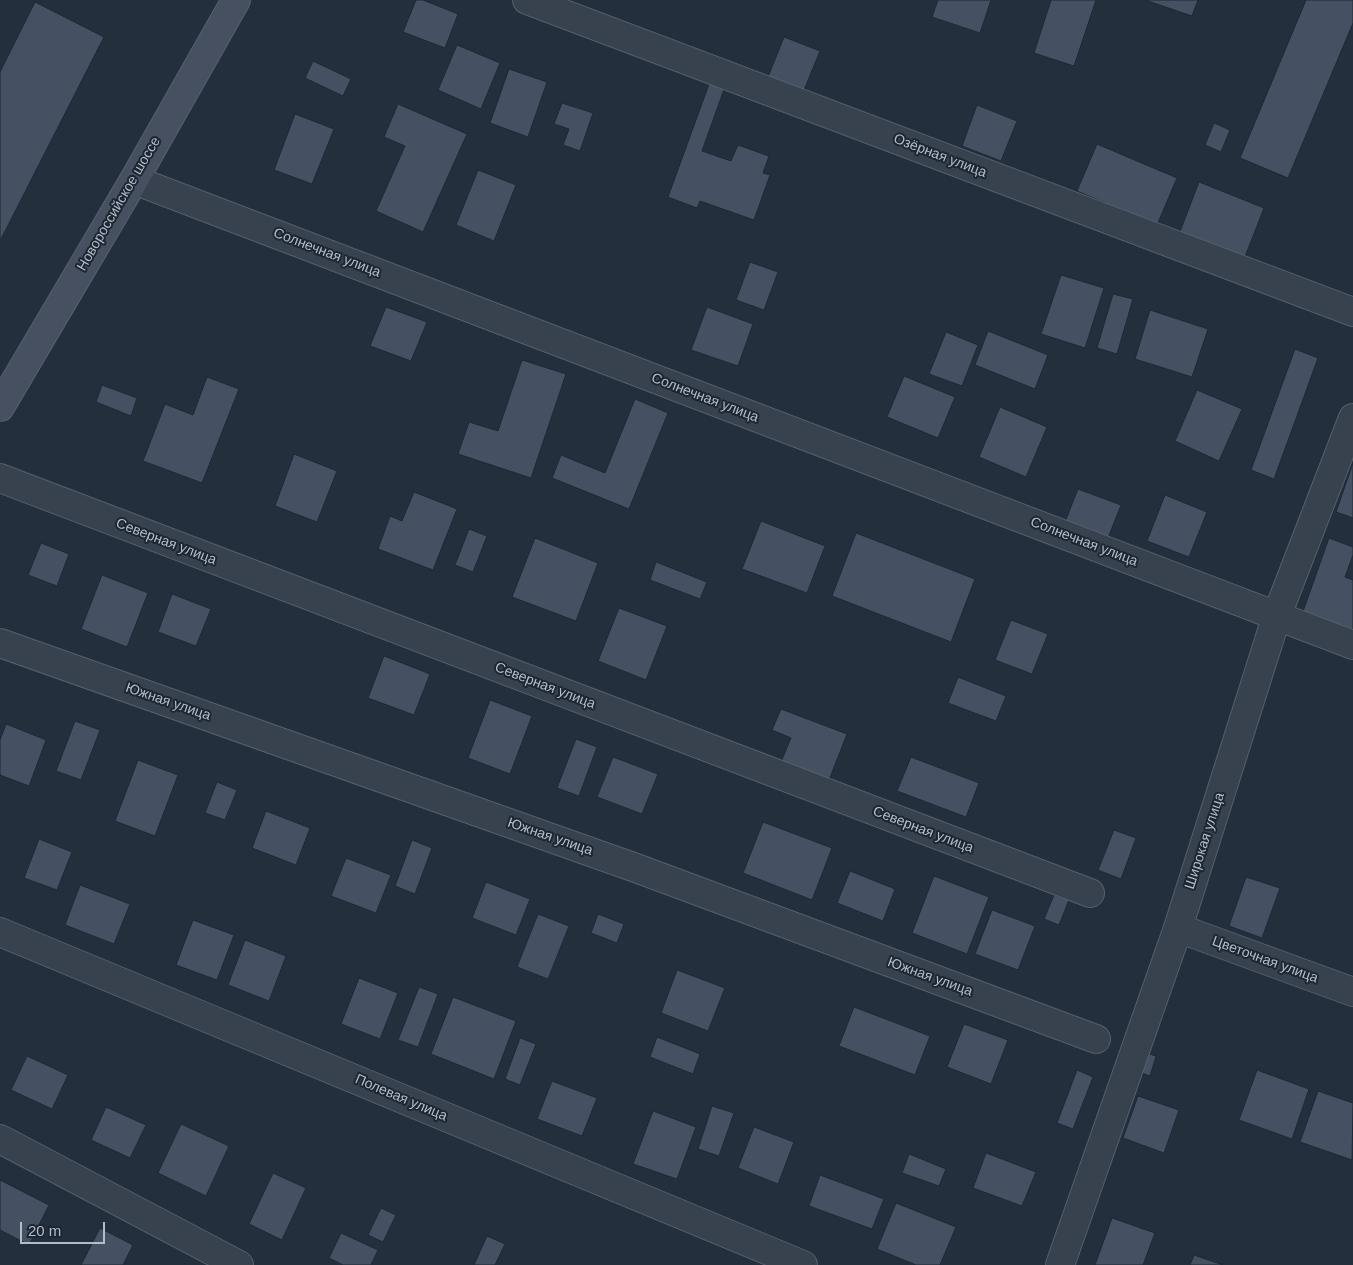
<!DOCTYPE html>
<html>
<head>
<meta charset="utf-8">
<style>
  body { margin:0 }
  #map { position:relative; width:1353px; height:1265px; overflow:hidden; background:#242f3e; font-family:Helvetica,sans-serif }
  canvas { display:block }
  .scale { position:absolute; left:20px; top:1222px; width:85px; height:22px; box-sizing:border-box; border:2px solid #b4bcc9; border-top:0; padding-left:6px; font-size:15px; line-height:18px; white-space:nowrap; color:#b4bcc9; -webkit-text-stroke:4px #1d2633; paint-order:stroke }
</style>
</head>
<body>
<div id="map">
<canvas width="1353" height="1265"></canvas>
<div class="scale">20 m</div>
</div>
<script>
const context = document.querySelector('canvas').getContext('2d');
context.lineJoin = 'round';
function fill(path, color) { context.fillStyle = color; context.fill(path, 'evenodd'); }
const poly = rows => new Path2D(rows.map(r => 'M' + r).join(''));
function trace(path, color, width, dash) { context.strokeStyle = color; context.lineWidth = width; context.lineCap = dash ? 'butt' : 'round'; context.setLineDash(dash || []); context.stroke(path); }
function label(font, color, halo, rows, align = 'center') {
  context.font = font + ' Helvetica,sans-serif'; context.lineWidth = 4; context.setLineDash([]); context.textBaseline = 'middle'; context.strokeStyle = halo; context.fillStyle = color; for (const [text, x, y, turn = 0] of rows) {
    context.save(); context.translate(x, y); context.rotate((+turn || 0) * Math.PI / 180); context.textAlign = isNaN(turn) ? turn : align; if (halo) context.strokeText(text, 0, 0); context.fillText(text, 0, 0); context.restore();
  }
}
const building = poly([
  [416,0,423,0,458,14,445,48,403,32,416,0],
  [938,0,991,0,980,33,932,17,938,0],
  [1051,0,1096,0,1074,66,1034,53,1051,0],
  [1145,0,1198,0,1192,16,1145,0],
  [1306,0,1353,0,1353,23,1288,178,1240,158,1306,0],
  [35,2,104,37,0,241,0,72,35,2],
  [784,37,820,51,804,90,768,77,784,37],
  [457,45,500,63,481,109,438,90,457,45],
  [313,61,351,79,343,96,305,78,313,61],
  [509,69,547,82,528,137,490,123,509,69],
  [712,76,727,81,702,151,731,161,738,145,769,156,763,173,770,175,754,220,700,201,697,208,668,197,712,76],
  [562,103,593,113,580,151,563,145,569,129,554,124,562,103],
  [398,104,467,134,423,232,376,211,405,146,384,137,398,104],
  [977,105,1017,121,1001,161,962,146,977,105],
  [295,114,334,129,312,184,274,170,295,114],
  [1214,123,1230,130,1221,152,1205,145,1214,123],
  [1097,144,1177,178,1157,225,1077,191,1097,144],
  [478,170,516,185,494,241,456,225,478,170],
  [1199,182,1264,208,1241,267,1176,242,1199,182],
  [750,262,778,272,764,310,736,300,750,262],
  [1061,275,1104,288,1085,348,1041,334,1061,275],
  [1113,294,1133,299,1117,354,1097,348,1113,294],
  [386,307,427,322,411,361,370,346,386,307],
  [707,307,753,324,738,366,691,350,707,307],
  [1150,310,1208,329,1192,377,1135,359,1150,310],
  [988,331,1048,355,1035,389,975,365,988,331],
  [946,332,978,345,962,386,929,374,946,332],
  [1295,349,1318,358,1274,479,1251,470,1295,349],
  [522,360,566,374,531,478,458,454,469,422,498,431,522,360],
  [904,376,955,397,938,438,887,417,904,376],
  [207,377,239,389,202,483,143,461,165,404,193,415,207,377],
  [102,385,137,398,131,416,96,402,102,385],
  [1197,390,1242,409,1219,461,1175,441,1197,390],
  [635,399,668,413,629,509,552,478,561,455,605,473,635,399],
  [1000,407,1047,427,1026,477,979,457,1000,407],
  [294,454,337,471,317,522,275,506,294,454],
  [1353,463,1353,518,1336,512,1353,463],
  [1078,489,1121,505,1106,543,1063,527,1078,489],
  [414,492,457,509,433,570,378,549,390,516,402,521,414,492],
  [1165,495,1207,512,1189,557,1147,541,1165,495],
  [761,521,825,546,807,593,742,569,761,521],
  [469,529,487,536,473,572,455,565,469,529],
  [856,533,975,579,951,642,832,596,856,533],
  [535,538,598,563,576,621,512,597,535,538],
  [1329,538,1353,547,1353,555,1345,577,1353,580,1353,633,1300,620,1329,538],
  [41,543,69,554,57,586,28,575,41,543],
  [656,562,707,582,700,599,650,580,656,562],
  [102,575,148,593,127,647,81,629,102,575],
  [172,594,211,609,196,646,158,632,172,594],
  [619,608,667,626,646,680,598,661,619,608],
  [1011,620,1048,634,1032,674,995,660,1011,620],
  [384,656,430,674,414,715,368,698,384,656],
  [958,677,1006,696,996,721,948,703,958,677],
  [490,700,532,716,510,774,468,758,490,700],
  [781,709,847,734,829,780,781,762,791,738,772,730,781,709],
  [75,721,100,730,81,780,56,771,75,721],
  [6,724,46,740,29,786,0,775,0,740,6,724],
  [576,739,597,747,579,796,557,788,576,739],
  [613,757,658,774,642,814,597,797,613,757],
  [911,757,979,783,966,817,897,791,911,757],
  [138,760,178,775,155,836,115,821,138,760],
  [217,782,237,790,225,820,205,813,217,782],
  [266,811,310,828,296,865,252,848,266,811],
  [763,822,832,848,812,900,743,873,763,822],
  [1114,830,1136,838,1121,879,1098,870,1114,830],
  [39,839,72,852,57,890,24,878,39,839],
  [412,840,432,848,415,894,395,886,412,840],
  [346,858,391,875,376,913,331,896,346,858],
  [850,871,895,889,883,921,837,903,850,871],
  [934,876,989,897,967,954,912,933,934,876],
  [1246,877,1280,888,1262,938,1229,926,1246,877],
  [486,882,530,899,516,935,472,918,486,882],
  [80,885,130,904,114,944,65,925,80,885],
  [1054,895,1069,900,1059,925,1044,919,1054,895],
  [992,910,1035,926,1018,970,975,954,992,910],
  [538,914,569,926,548,979,517,967,538,914],
  [598,914,624,924,617,943,591,933,598,914],
  [193,920,234,935,217,980,176,965,193,920],
  [245,940,286,956,269,1001,228,985,245,940],
  [677,970,725,988,708,1031,661,1013,677,970],
  [359,978,398,993,380,1039,341,1024,359,978],
  [419,987,438,994,418,1047,398,1040,419,987],
  [453,997,516,1021,494,1079,431,1054,453,997],
  [854,1007,930,1036,915,1075,839,1046,854,1007],
  [964,1024,1008,1040,991,1084,947,1067,964,1024],
  [657,1037,700,1054,693,1074,650,1057,657,1037],
  [520,1038,536,1044,520,1085,505,1079,520,1038],
  [1137,1050,1156,1056,1150,1076,1130,1069,1137,1050],
  [27,1056,68,1075,52,1109,11,1090,27,1056],
  [1077,1070,1093,1077,1073,1129,1057,1123,1077,1070],
  [1257,1070,1309,1089,1292,1139,1239,1120,1257,1070],
  [552,1081,597,1098,582,1136,537,1119,552,1081],
  [1318,1091,1353,1103,1352,1160,1300,1142,1318,1091],
  [1138,1096,1179,1110,1164,1153,1123,1138,1138,1096],
  [712,1106,734,1113,719,1156,698,1149,712,1106],
  [106,1107,146,1125,130,1158,91,1140,106,1107],
  [653,1111,696,1127,677,1179,633,1164,653,1111],
  [181,1124,229,1146,206,1196,158,1173,181,1124],
  [754,1127,794,1142,778,1184,738,1168,754,1127],
  [986,1153,1036,1172,1022,1206,973,1188,986,1153],
  [909,1154,946,1169,939,1186,902,1173,909,1154],
  [273,1173,306,1188,282,1240,249,1224,273,1173],
  [820,1175,884,1199,872,1229,809,1206,820,1175],
  [0,1180,49,1205,29,1245,0,1230,0,1180],
  [896,1203,956,1227,940,1265,916,1265,877,1249,896,1203],
  [381,1208,396,1215,383,1242,368,1235,381,1208],
  [1112,1218,1155,1233,1143,1265,1095,1265,1112,1218],
  [100,1228,133,1245,123,1265,81,1265,100,1228],
  [341,1233,378,1250,371,1265,343,1265,329,1258,341,1233],
  [487,1236,505,1244,495,1265,474,1265,487,1236],
  [1194,1255,1223,1265,1190,1265,1194,1255]
]);
fill(building, '#455162');
trace(building, '#1f2835', 1);
const minor = poly([
  [527,0,1353,312],
  [134,180,1353,645],
  [0,478,1090,893],
  [0,643,636,868,1096,1039],
  [1178,928,1353,992],
  [0,932,803,1265],
  [0,1139,239,1265],
  [1060,1265,1178,928,1277,615,1353,418]
]);
const secondary = poly([
  [0,407,134,180,236,0]
]);
trace(minor, '#565f6c', 30);
trace(secondary, '#565f6c', 30);
trace(minor, '#38414e', 28);
trace(secondary, '#465061', 28);
label('14px', '#b4bcc9', '#1d2633', [
  ["Озёрная улица",940,156,21],
  ["Новороссийское шоссе",119,204,-60],
  ["Солнечная улица",327,253,21],
  ["Солнечная улица",705,398,21],
  ["Северная улица",166,542,21],
  ["Солнечная улица",1084,542,21],
  ["Северная улица",545,686,21],
  ["Южная улица",168,702,19],
  ["Северная улица",923,830,21],
  ["Южная улица",550,837,19],
  ["Широкая улица",1205,841,-72],
  ["Цветочная улица",1265,960,20],
  ["Южная улица",930,977,20],
  ["Полевая улица",401,1098,23]
]);
</script>
</body>
</html>
